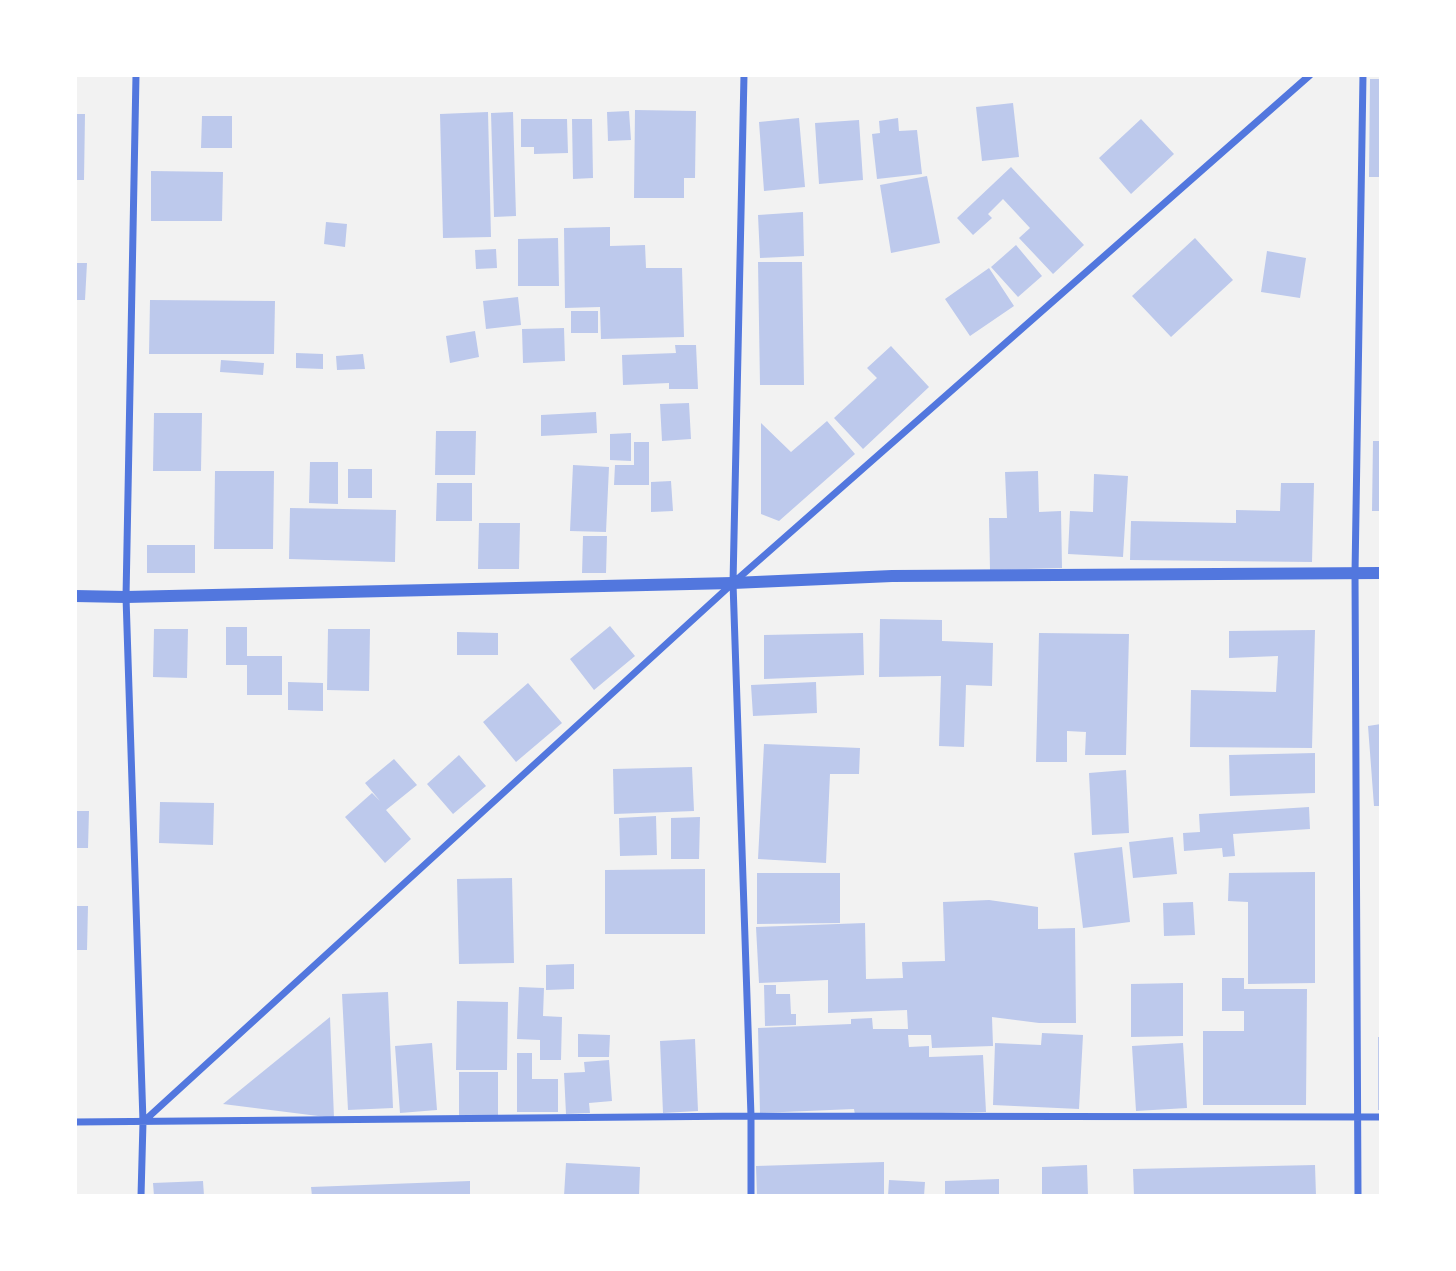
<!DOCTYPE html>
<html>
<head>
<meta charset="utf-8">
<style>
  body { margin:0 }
  #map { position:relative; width:1456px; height:1271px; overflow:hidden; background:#f2f2f2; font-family:"Roboto Condensed",sans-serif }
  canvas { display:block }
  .frame { position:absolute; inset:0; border:77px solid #fff; pointer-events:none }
</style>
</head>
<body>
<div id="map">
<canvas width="1456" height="1271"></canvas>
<div class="frame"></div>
</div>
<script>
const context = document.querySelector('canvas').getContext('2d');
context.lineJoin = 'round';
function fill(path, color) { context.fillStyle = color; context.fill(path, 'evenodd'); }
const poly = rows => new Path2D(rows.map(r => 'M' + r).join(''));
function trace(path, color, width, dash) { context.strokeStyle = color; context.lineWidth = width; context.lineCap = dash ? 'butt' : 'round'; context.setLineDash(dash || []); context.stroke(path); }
fill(poly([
  [1370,79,1381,79,1381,177,1369,177],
  [1013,103,1019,157,982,161,976,107],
  [635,110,696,111,695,178,684,178,684,198,634,198],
  [629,111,631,140,608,141,607,112],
  [488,112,491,237,443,238,440,114],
  [513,112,516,216,494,217,491,113],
  [75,114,85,114,84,180,75,180],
  [202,116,232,116,232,148,201,148],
  [799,118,805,187,764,191,759,122],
  [898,118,899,131,917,130,922,174,877,179,872,134,880,133,879,121],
  [521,119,567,119,568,153,534,154,534,147,521,147],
  [572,119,592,119,593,178,573,179],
  [1141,119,1174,154,1131,194,1099,158],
  [859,120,863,180,819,184,815,123],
  [1011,167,1084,245,1053,274,1019,238,1030,228,1003,199,988,214,992,218,973,235,957,218],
  [151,171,223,172,222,221,151,221],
  [927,176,940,243,891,253,880,185],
  [803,212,804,256,760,258,758,215],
  [326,222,347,224,345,247,324,244],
  [610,227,610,246,645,245,646,268,682,268,684,337,601,339,600,307,565,308,564,228],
  [558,238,559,286,518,286,518,239],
  [1195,238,1233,280,1171,337,1132,296],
  [1016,245,1042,276,1018,297,991,267],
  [496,249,497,268,476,269,475,250],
  [1267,251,1306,258,1300,298,1261,292],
  [758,262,802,262,804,385,760,385],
  [75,263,87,263,85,300,75,300],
  [989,268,1014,306,970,336,945,299],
  [518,297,521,325,486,329,483,301],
  [150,300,275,301,274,354,149,354],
  [571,311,598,311,598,333,571,333],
  [564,328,565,361,523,363,522,329],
  [475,331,479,357,450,363,446,336],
  [675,345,696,345,698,389,669,389,669,383,623,385,622,355,676,353],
  [891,346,929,387,863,449,834,418,877,378,867,368],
  [296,353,323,354,323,369,296,368],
  [363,354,365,369,337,370,336,356],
  [221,360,264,363,263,375,220,372],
  [689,403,691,439,662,441,660,404],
  [596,412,597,433,541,436,541,415],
  [154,413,202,413,201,471,153,471],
  [827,421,855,454,779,521,761,514,761,423,791,452],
  [436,431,476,431,475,475,435,475],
  [631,433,631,461,610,460,610,434],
  [1373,441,1381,441,1381,511,1372,511],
  [634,442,649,442,649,485,614,485,615,465,634,465],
  [310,462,338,462,338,504,309,503],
  [573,465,609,467,606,532,570,531],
  [348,469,372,469,372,498,348,498],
  [215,471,274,471,273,549,214,549],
  [1038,471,1039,512,1061,511,1062,568,990,570,989,518,1007,518,1005,472],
  [1094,474,1128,476,1123,557,1068,554,1070,511,1093,512],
  [671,481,673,511,651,512,651,482],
  [437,483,472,483,472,521,436,521],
  [1281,483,1314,483,1312,562,1130,560,1131,521,1236,523,1236,510,1280,511],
  [290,508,396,510,395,562,289,559],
  [479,523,520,523,519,569,478,569],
  [583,536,607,536,606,573,582,573],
  [147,545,195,545,195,573,147,573],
  [880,619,942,620,942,641,993,643,992,686,966,685,964,747,939,746,941,676,879,677],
  [610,626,635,656,594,690,570,659],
  [226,627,247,627,247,656,282,656,282,695,247,695,247,665,226,665],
  [154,629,188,629,187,678,153,677],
  [328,629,370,629,369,691,327,690],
  [1315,630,1312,748,1190,747,1191,690,1276,692,1278,656,1229,658,1229,631],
  [457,632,498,633,498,655,457,655],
  [863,633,864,675,764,679,764,635],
  [1039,633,1129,634,1126,755,1085,755,1086,732,1067,731,1067,762,1036,762],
  [288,682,323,683,323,711,288,710],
  [816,682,817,713,753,716,751,685],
  [528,683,562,723,516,762,483,722],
  [1381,724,1381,806,1374,806,1368,726],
  [764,744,860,748,859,774,830,774,826,863,758,859],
  [1315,753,1315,793,1230,796,1229,755],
  [459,755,486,786,453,814,427,784],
  [394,759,417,785,386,810,411,839,385,863,345,817,372,793,380,801,365,783],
  [692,767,694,811,614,814,613,769],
  [1126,770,1129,833,1092,835,1089,773],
  [160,802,214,803,213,845,159,843],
  [1309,807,1310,829,1233,834,1235,856,1223,857,1222,848,1184,851,1183,833,1200,832,1199,814],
  [75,811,89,811,88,848,75,848],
  [656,816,657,855,620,856,619,818],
  [700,817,699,859,671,859,671,818],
  [1173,837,1177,874,1133,878,1129,842],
  [1122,847,1130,922,1083,928,1074,853],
  [705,869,705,934,605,934,605,870],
  [1315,872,1315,983,1248,984,1248,902,1228,901,1229,873],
  [757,873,840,873,840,923,757,924],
  [512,878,514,963,459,964,457,879],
  [989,900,1038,907,1038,929,1075,928,1076,1023,1039,1023,992,1017,993,1046,932,1048,931,1035,908,1035,909,1047,929,1046,929,1057,983,1055,986,1112,855,1115,854,1109,760,1113,758,1028,851,1024,851,1019,872,1018,873,1029,908,1029,907,1010,828,1013,828,980,759,983,756,927,865,923,866,979,903,978,902,962,945,961,943,902],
  [1193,902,1195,935,1164,936,1163,903],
  [75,906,88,906,87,950,75,950],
  [574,964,574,989,546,990,546,965],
  [1222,978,1244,978,1244,989,1307,989,1306,1105,1203,1105,1203,1031,1244,1031,1244,1011,1222,1011],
  [1183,983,1183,1036,1131,1037,1131,984],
  [764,985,776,985,776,994,790,994,791,1014,796,1014,796,1025,765,1026],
  [519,987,544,988,543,1016,562,1017,561,1060,540,1060,540,1040,517,1039],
  [388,992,393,1108,348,1110,342,994],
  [457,1001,508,1002,507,1070,456,1070],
  [330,1017,334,1118,223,1104],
  [1042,1033,1083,1035,1079,1109,993,1105,995,1043,1041,1045],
  [578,1034,610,1035,609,1057,578,1057],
  [1378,1037,1381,1037,1381,1110,1378,1110],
  [695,1039,698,1111,663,1113,660,1041],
  [432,1043,437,1110,400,1113,395,1046],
  [1183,1043,1187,1108,1136,1111,1132,1046],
  [517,1053,532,1053,532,1079,558,1079,558,1112,517,1112],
  [609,1060,612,1101,589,1103,590,1113,566,1114,564,1073,585,1072,584,1062],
  [459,1072,498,1072,498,1116,459,1117],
  [884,1162,884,1196,757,1196,756,1166],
  [566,1163,640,1167,639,1196,564,1196],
  [1087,1165,1088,1196,1042,1196,1042,1167],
  [1315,1165,1316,1196,1134,1196,1133,1169],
  [999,1179,999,1196,945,1196,945,1181],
  [889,1180,925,1182,924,1196,888,1196],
  [203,1181,204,1196,154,1196,153,1183],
  [470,1181,470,1196,312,1196,311,1187]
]), '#bdc9ec');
trace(poly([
  [136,75,126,597,143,1122,141,1196],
  [744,75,733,583,751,1116,751,1196],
  [75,1122,751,1116,1381,1117],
  [143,1122,733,583,1310,75],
  [1358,1196,1355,573,1363,75]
]), '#5277de', 7);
trace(poly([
  [75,596,126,597,733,583,892,576,1381,573]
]), '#5277de', 12);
</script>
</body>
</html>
